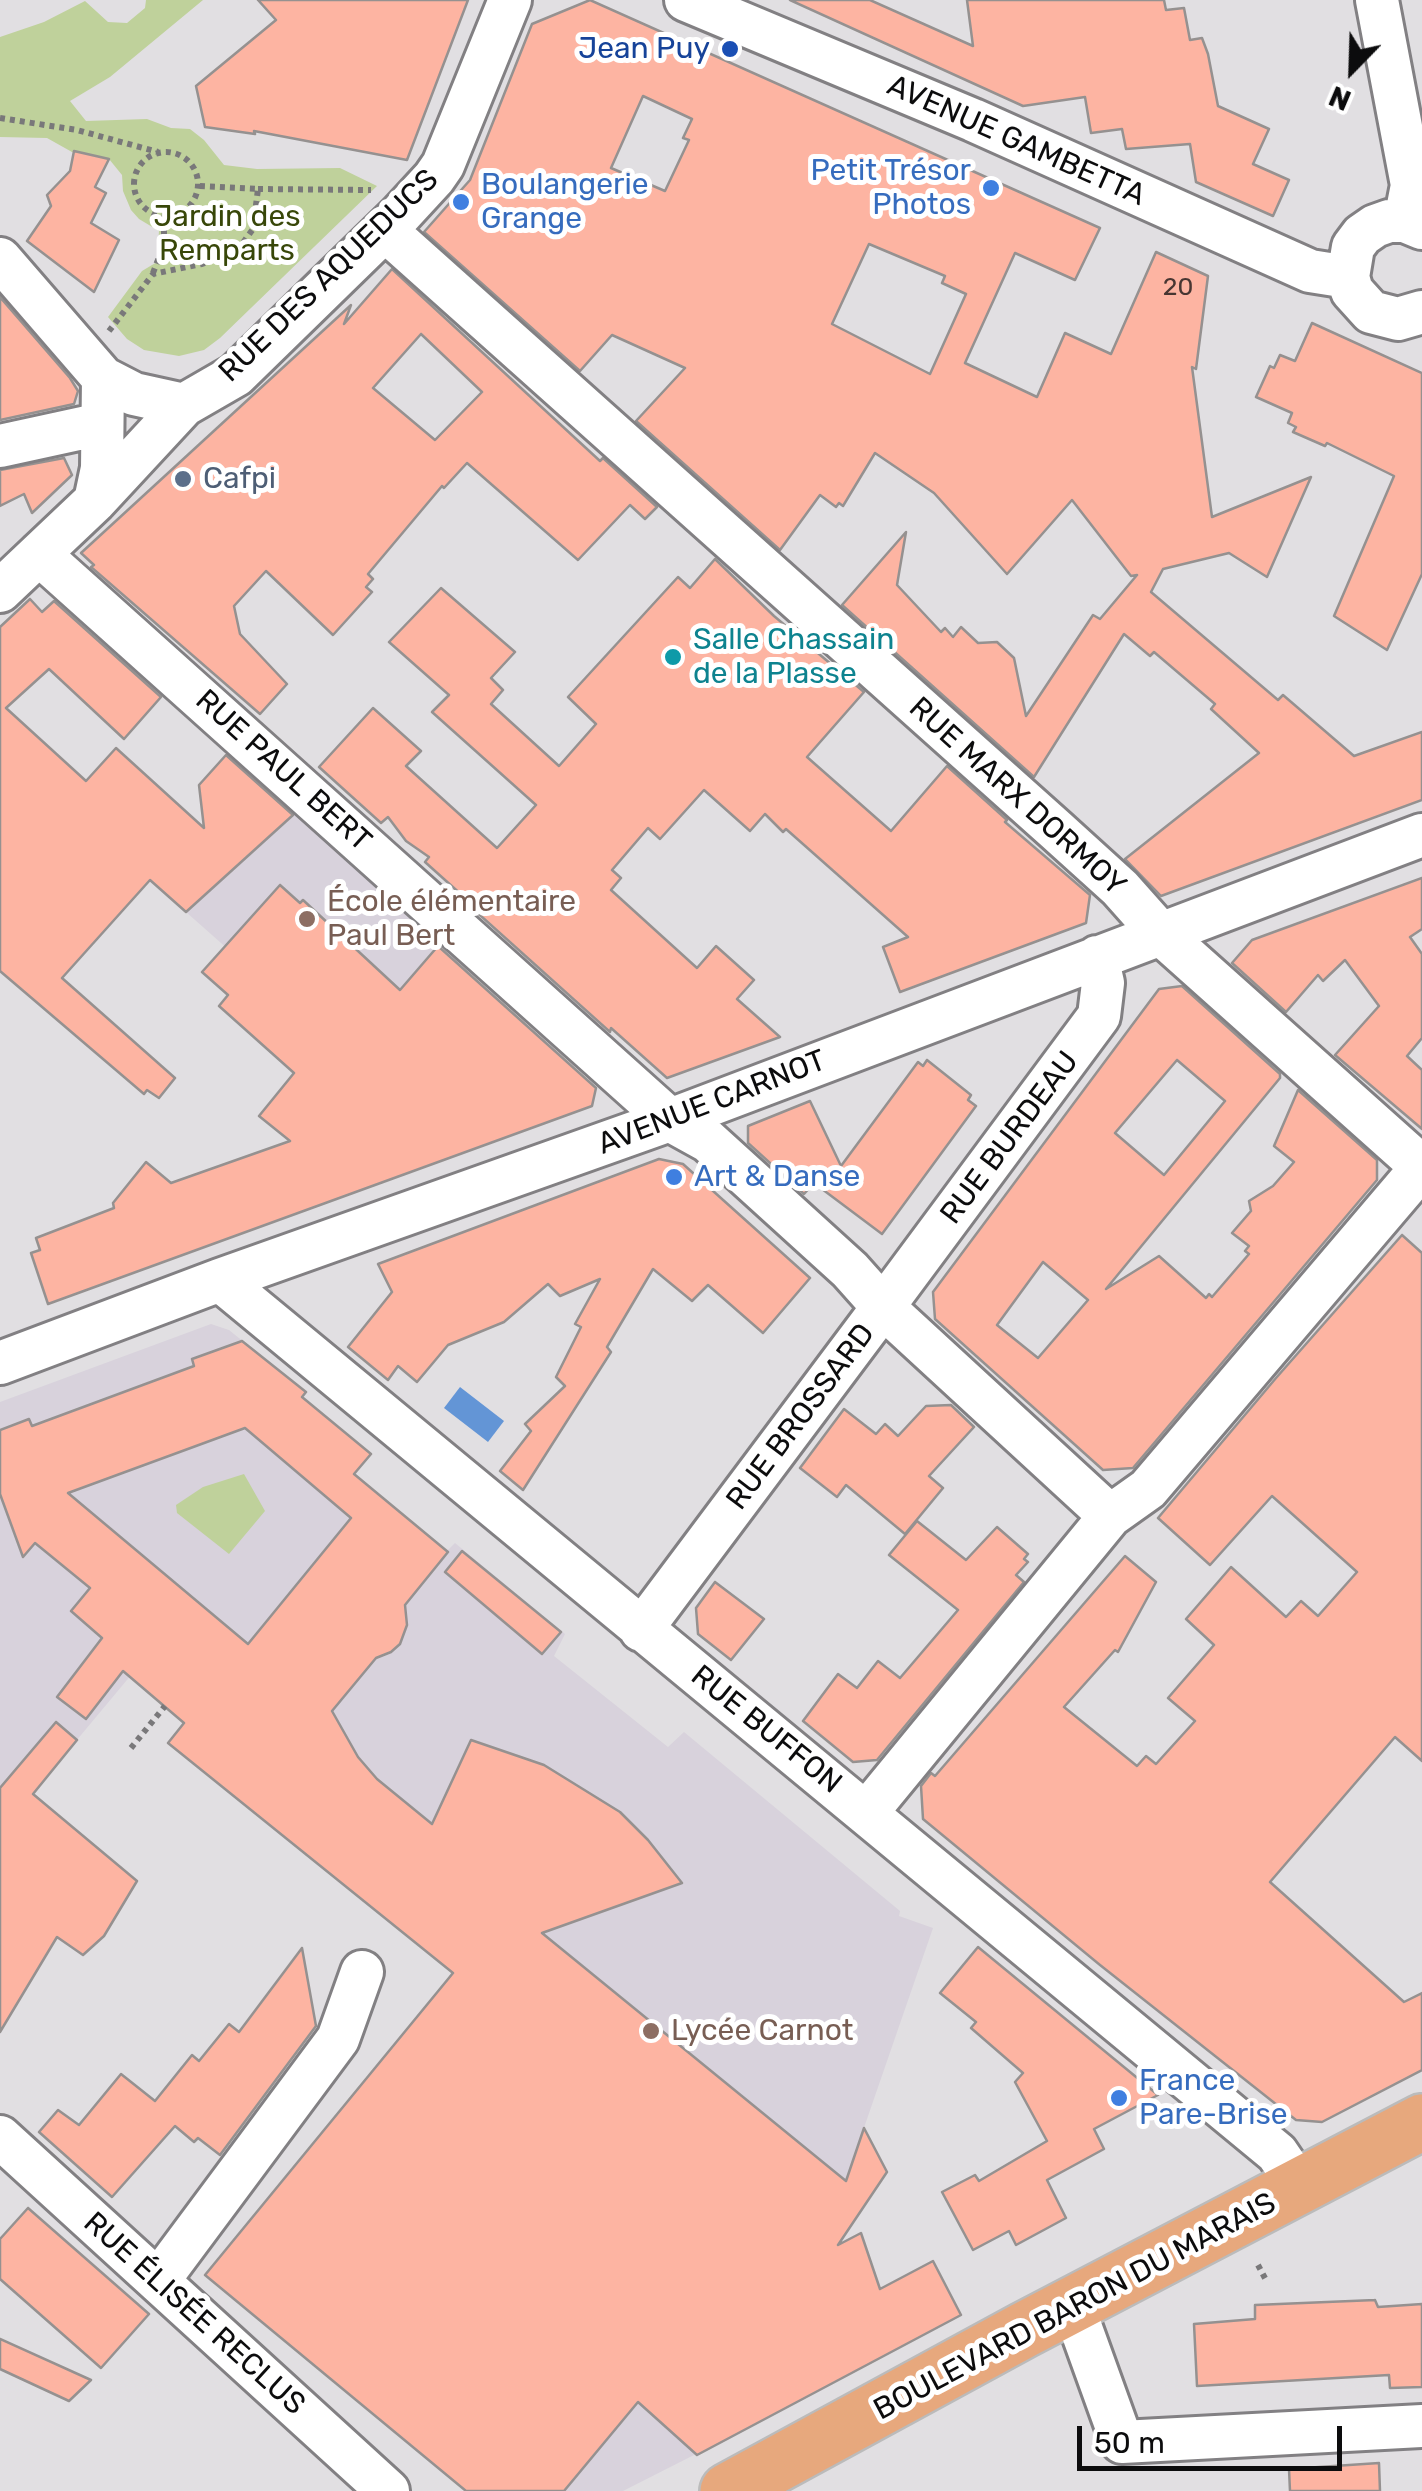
<!DOCTYPE html>
<html>
<head>
<meta charset="utf-8">
<style>
  body { margin:0 }
  #map { position:relative; width:1422px; height:2491px; overflow:hidden; background:#e1dfe2; font-family:Rubik,sans-serif }
  canvas { display:block }
  .north { position:absolute; left:1302px; top:20px; width:100px; height:100px; -webkit-text-stroke:8px #fff; paint-order:stroke; rotate:203deg; font-size:28px; font-weight:700; line-height:40px; text-align:center; color:#0c0c0d }
  .north::after { content:''; display:block; margin:auto; width:35px; height:45px; background:#0c0c0d; clip-path:polygon(50% 0,100% 100%,50% 72%,0 100%) }
  .scale { position:absolute; left:1077px; top:2426px; width:265px; height:45px; box-sizing:border-box; border:5px solid #0c0c0d; border-top:0; padding-left:12px; font-size:30px; line-height:35px; white-space:nowrap; color:#0c0c0d; -webkit-text-stroke:8px #fff; paint-order:stroke }
</style>
</head>
<body>
<div id="map">
<canvas width="1422" height="2491"></canvas>
<div class="north">N</div>
<div class="scale">50 m</div>
</div>
<script>
const context = document.querySelector('canvas').getContext('2d');
context.lineJoin = 'round';
function fill(path, color) { context.fillStyle = color; context.fill(path, 'evenodd'); }
const poly = rows => new Path2D(rows.map(r => 'M' + r).join(''));
function trace(path, color, width, dash) { context.strokeStyle = color; context.lineWidth = width; context.lineCap = dash ? 'butt' : 'round'; context.setLineDash(dash || []); context.stroke(path); }
function label(font, color, halo, rows, align = 'center') {
  context.font = font + ' Rubik,sans-serif'; context.lineWidth = 10; context.setLineDash([]); context.textBaseline = 'middle'; context.strokeStyle = halo; context.fillStyle = color; for (const [text, x, y, turn = 0] of rows) {
    context.save(); context.translate(x, y); context.rotate((+turn || 0) * Math.PI / 180); context.textAlign = isNaN(turn) ? turn : align; if (halo) context.strokeText(text, 0, 0); context.fillText(text, 0, 0); context.restore();
  }
}
fill(poly([
  [282,803,472,974,378,1082,186,912],
  [211,1324,229,1330,306,1392,303,1397,371,1454,355,1474,447,1551,455,1543,565,1634,554,1656,668,1747,684,1732,900,1911,899,1916,933,1928,763,2420,623,2491,466,2491,205,2275,453,1973,168,1743,193,1711,157,1644,0,1832,0,1402]
]), '#d8d2dc');
fill(poly([
  [146,0,203,0,110,77,70,101,86,121,147,119,171,128,190,129,204,140,224,165,257,169,340,168,377,186,220,338,204,350,179,356,144,350,127,339,108,317,142,271,157,262,159,231,139,219,131,210,123,191,122,175,109,159,72,152,47,138,0,137,0,37,44,22,85,1,108,22,127,23,145,8],
  [244,1474,265,1511,229,1554,177,1513,176,1505,203,1487]
]), '#bfd19b');
fill(poly([
  [460,1387,504,1421,488,1442,444,1408]
]), '#6395d6');
const building = poly([
  [258,0,468,0,407,160,254,131,255,134,205,127,196,86,276,20,258,0],
  [590,0,1100,228,1075,280,1015,253,965,363,1037,397,1065,333,1111,354,1156,252,1208,276,1196,369,1192,367,1212,517,1311,477,1267,577,1229,553,1163,569,1151,592,1278,700,1283,695,1354,756,1422,732,1422,800,1161,896,1125,859,1259,753,1211,709,1215,704,1154,652,1150,656,1124,634,1034,777,842,605,906,532,897,585,941,632,945,628,953,637,961,627,978,643,997,642,1014,658,1026,716,1093,615,1100,619,1137,575,1131,576,1072,500,1007,574,934,493,875,453,843,506,839,503,836,507,820,495,780,550,636,421,685,368,612,335,580,371,424,232,470,180,532,24,590,0],
  [643,96,692,119,683,138,689,140,665,191,611,168,643,96],
  [869,244,945,276,942,283,966,294,930,374,832,324,869,244],
  [790,0,870,0,973,46,967,0,1164,0,1166,10,1184,8,1190,40,1202,38,1208,54,1218,106,1269,129,1253,164,1289,180,1273,216,1196,182,1190,144,1126,149,1122,129,1091,133,1085,97,1023,106,790,0],
  [74,151,109,159,95,187,106,193,91,223,119,240,94,292,27,241,51,206,47,195,70,171,74,151],
  [392,269,600,461,603,458,657,507,645,519,630,505,578,560,467,463,444,488,442,486,368,574,373,579,366,587,372,592,333,635,266,571,234,606,240,634,287,684,260,714,91,567,94,565,81,553,351,305,344,324,392,269],
  [421,334,482,392,435,440,373,388,421,334],
  [0,297,70,378,78,391,74,404,0,420,0,297],
  [1312,323,1422,373,1422,574,1387,650,1334,616,1394,476,1327,443,1325,446,1293,432,1296,427,1288,423,1292,413,1256,397,1270,366,1274,368,1280,355,1295,361,1312,323],
  [64,458,72,475,32,513,24,494,0,506,0,470,64,458],
  [715,559,774,616,864,692,807,757,891,831,947,766,1007,820,1005,822,1090,895,1086,923,900,992,883,947,908,937,786,829,783,832,765,814,750,831,704,790,660,839,648,828,612,870,621,878,611,890,697,968,716,946,754,980,737,999,780,1037,667,1078,611,1028,610,1032,472,908,474,906,425,862,429,857,406,841,388,817,381,823,319,767,373,708,421,751,406,766,497,848,536,805,432,712,449,695,389,642,441,588,515,652,491,678,503,690,491,704,559,766,596,724,568,697,678,577,690,588,715,559],
  [30,599,42,612,54,601,161,697,124,739,49,669,6,708,86,781,116,748,204,828,199,785,226,755,293,815,186,912,150,880,62,978,175,1078,159,1098,147,1090,144,1094,0,971,0,627,30,599],
  [1422,878,1422,929,1410,937,1422,954,1422,1038,1407,1056,1422,1070,1422,1129,1335,1055,1379,1006,1345,960,1323,981,1318,975,1286,1012,1232,963,1252,940,1422,878],
  [280,885,300,903,303,900,400,990,438,946,596,1088,592,1106,48,1304,31,1253,40,1250,36,1238,114,1208,113,1203,146,1162,171,1183,290,1141,259,1116,294,1073,219,1006,228,995,202,972,280,885],
  [1182,986,1280,1074,1280,1078,1106,1289,1159,1256,1206,1298,1209,1294,1212,1297,1249,1254,1245,1251,1249,1246,1232,1233,1251,1211,1249,1201,1273,1186,1294,1162,1274,1146,1298,1090,1377,1160,1377,1180,1133,1468,1103,1470,935,1319,933,1292,1159,989,1182,986],
  [1177,1060,1225,1101,1164,1175,1115,1133,1177,1060],
  [1043,1262,1088,1300,1038,1358,997,1325,1043,1262],
  [927,1060,971,1095,968,1100,976,1106,882,1234,814,1183,804,1194,748,1143,748,1126,810,1101,841,1166,918,1062,923,1066,927,1060],
  [659,1159,683,1164,810,1278,763,1333,708,1285,692,1301,653,1269,607,1347,611,1352,523,1490,500,1471,531,1431,525,1424,565,1386,556,1377,581,1327,575,1324,600,1279,560,1296,548,1284,504,1322,448,1345,417,1382,398,1366,388,1380,348,1347,392,1292,378,1264,659,1159],
  [1402,1235,1422,1253,1422,1761,1395,1737,1270,1882,1404,2002,1422,1993,1422,2070,1322,2122,1296,2120,1100,1965,923,1819,921,1786,931,1773,935,1776,1125,1556,1156,1582,1118,1652,1115,1650,1064,1707,1137,1766,1146,1756,1156,1764,1195,1721,1168,1698,1214,1645,1186,1619,1231,1567,1286,1617,1301,1601,1318,1616,1357,1572,1272,1496,1210,1565,1158,1518,1276,1378,1402,1235],
  [242,1341,306,1392,302,1397,371,1454,354,1474,448,1552,405,1605,407,1625,400,1644,391,1652,376,1658,332,1711,358,1757,377,1779,432,1824,471,1740,544,1765,620,1812,648,1840,682,1883,542,1933,846,2181,864,2128,887,2172,838,2245,861,2233,880,2289,933,2261,961,2315,697,2455,638,2402,564,2491,466,2491,205,2275,453,1973,168,1743,184,1723,123,1671,86,1719,57,1697,102,1638,71,1611,90,1588,35,1543,23,1557,0,1494,0,1430,29,1419,32,1426,194,1366,192,1359,242,1341],
  [245,1428,351,1518,248,1644,68,1493,245,1428],
  [951,1405,974,1427,929,1476,943,1488,905,1534,846,1485,837,1497,800,1468,844,1409,876,1434,885,1424,898,1436,926,1406,951,1405],
  [917,1521,966,1560,997,1527,1028,1554,1024,1559,1028,1562,1016,1575,1024,1582,877,1760,853,1762,803,1721,838,1674,857,1688,878,1661,900,1678,958,1610,889,1555,917,1521],
  [462,1551,561,1632,542,1654,445,1572,462,1551],
  [715,1582,764,1619,731,1660,698,1634,696,1608,715,1582],
  [56,1722,77,1740,33,1794,137,1881,104,1936,83,1955,57,1937,0,2032,0,1788,56,1722],
  [978,1947,1158,2095,1094,2129,1104,2149,1047,2180,1066,2218,1016,2245,1009,2231,973,2250,942,2192,975,2175,979,2181,1047,2141,1015,2082,1023,2073,971,2028,976,2022,940,1993,978,1947],
  [302,1948,316,2026,220,2155,198,2138,194,2142,175,2126,112,2197,39,2132,58,2110,79,2125,121,2074,155,2101,192,2055,199,2061,229,2024,239,2032,302,1948],
  [28,2208,149,2314,101,2368,0,2279,0,2239,28,2208],
  [1375,2300,1378,2307,1422,2304,1422,2387,1390,2388,1389,2375,1197,2386,1194,2324,1255,2319,1255,2305,1375,2300],
  [0,2339,91,2380,69,2401,0,2369,0,2339],
  [1379,2463,1380,2491,1290,2491,1289,2469,1379,2463]
]);
fill(building, '#fdb4a2');
trace(building, '#959190', 2.5);
const minor = poly([
  [686,0,973,120,1310,271,1348,277],
  [1377,0,1412,185,1405,221],
  [1422,228,1405,221,1389,221,1375,226,1362,235,1353,247,1348,277,1352,291,1371,312,1398,319,1422,312],
  [385,230,1056,830,1120,888,1160,933,1422,1167],
  [0,259,103,378,134,394,184,405],
  [0,446,101,424],
  [95,501,102,468,103,378],
  [39,554,670,1120,708,1141,850,1270,883,1307,1099,1016,1103,983,1097,957],
  [0,591,95,501,184,405,236,375,399,216,434,178,443,165,510,0],
  [220,1280,1277,2153,1301,2188],
  [0,1363,220,1280,670,1120,1422,835],
  [641,1630,883,1307,1110,1516],
  [867,1812,1110,1516,1148,1489,1422,1167],
  [0,2137,388,2491],
  [158,2281,338,2039,362,1972],
  [1073,2306,1122,2442,1422,2426]
]);
const major = poly([
  [728,2491,1024,2330,1422,2122]
]);
trace(minor, '#828083', 48);
trace(major, '#bbb', 60);
trace(poly([
  [0,118,77,130,158,152],
  '134 184a32 32 0 1 1 64 0a32 32 0 1 1-64 0Z',
  [258,189,371,190],
  [153,273,164,244,164,216],
  [109,331,153,274,202,264,237,251,253,229,258,189,198,186],
  [131,1748,165,1706],
  [1258,2265,1266,2280]
]), '#79787a', 6, [5, 5]);
trace(minor, '#fff', 42);
trace(major, '#e7a87d', 55);
for (const [x, y, r, color] of [
  [730,49,10,"#1a4fb4"],
  [991,188,10,"#3f7fe0"],
  [461,202,10,"#3f7fe0"],
  [183,479,10,"#5c6f8a"],
  [673,657,10,"#0f9aa8"],
  [307,919,10,"#8d6e63"],
  [674,1177,10,"#3f7fe0"],
  [651,2031,10,"#8d6e63"],
  [1119,2098,10,"#3f7fe0"]
]) { const dot = new Path2D(); dot.arc(x, y, r, 0, 2 * Math.PI); context.fillStyle = color; context.fill(dot); trace(dot, '#fff', 4); }
label('25px', '#483632', null, [
  ["20",1178,288]
]);
label('30px', '#164399', '#fff', [
  ["Jean Puy",710,49]
], 'right');
label('30px', '#0c0c0d', '#fff', [
  ["AVENUE GAMBETTA",1016,141,24],
  ["RUE DES AQUEDUCS",329,276,-44],
  ["RUE PAUL BERT",283,771,42],
  ["RUE MARX DORMOY",1017,797,42],
  ["AVENUE CARNOT",712,1103,-21],
  ["RUE BURDEAU",1010,1138,-53],
  ["RUE BROSSARD",801,1417,-53],
  ["RUE BUFFON",766,1730,39],
  ["BOULEVARD BARON DU MARAIS",1075,2307,-28],
  ["RUE ÉLISÉE RECLUS",194,2314,42]
]);
label('30px', '#366cbe', '#fff', [
  ["Petit Trésor",971,171,"right"],
  ["Photos",971,205,"right"],
  ["Boulangerie",481,185],
  ["Grange",481,219],
  ["Art & Danse",694,1177],
  ["France",1139,2081],
  ["Pare-Brise",1139,2115]
], 'left');
label('30px', '#384709', '#fff', [
  ["Jardin des",227,217],
  ["Remparts",227,251]
]);
label('30px', '#4e5e75', '#fff', [
  ["Cafpi",203,479]
], 'left');
label('30px', '#0d838f', '#fff', [
  ["Salle Chassain",693,640],
  ["de la Plasse",693,674]
], 'left');
label('30px', '#785e54', '#fff', [
  ["École élémentaire",327,902],
  ["Paul Bert",327,936],
  ["Lycée Carnot",671,2031]
], 'left');
</script>
</body>
</html>
